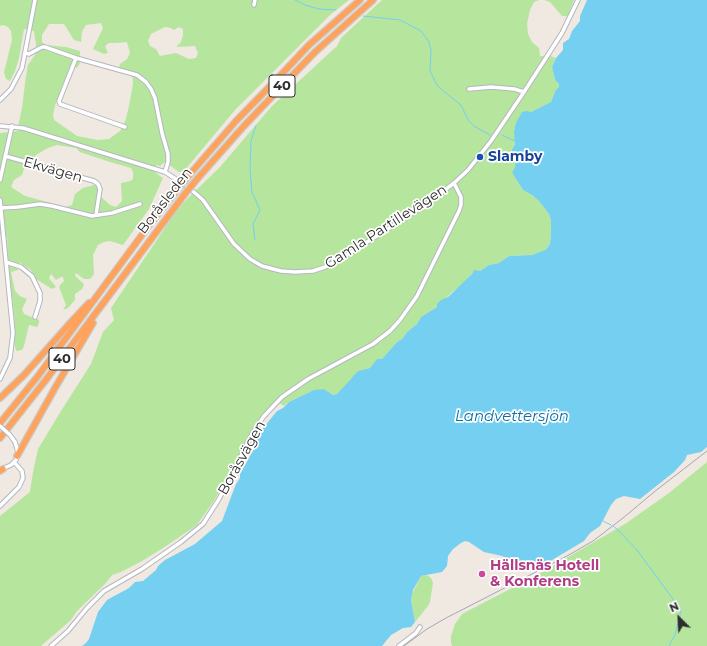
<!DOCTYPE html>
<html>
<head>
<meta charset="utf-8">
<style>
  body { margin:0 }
  #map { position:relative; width:707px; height:646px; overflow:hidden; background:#efe9e1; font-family:Montserrat,sans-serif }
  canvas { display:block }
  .north { position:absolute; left:659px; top:598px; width:40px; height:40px; -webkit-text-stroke:3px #fff; paint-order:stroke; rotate:336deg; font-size:11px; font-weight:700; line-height:16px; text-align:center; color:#2e2e2e }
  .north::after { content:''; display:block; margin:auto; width:14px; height:18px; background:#2e2e2e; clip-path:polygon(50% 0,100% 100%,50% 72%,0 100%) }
</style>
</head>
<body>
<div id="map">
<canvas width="707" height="646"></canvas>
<div class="north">N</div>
</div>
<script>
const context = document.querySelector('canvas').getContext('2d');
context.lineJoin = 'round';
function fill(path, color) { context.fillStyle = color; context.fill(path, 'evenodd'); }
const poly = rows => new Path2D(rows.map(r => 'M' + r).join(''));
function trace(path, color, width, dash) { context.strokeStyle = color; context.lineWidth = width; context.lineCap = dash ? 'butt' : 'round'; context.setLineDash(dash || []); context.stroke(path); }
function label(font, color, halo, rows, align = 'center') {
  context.font = font + ' Montserrat,sans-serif'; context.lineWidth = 3.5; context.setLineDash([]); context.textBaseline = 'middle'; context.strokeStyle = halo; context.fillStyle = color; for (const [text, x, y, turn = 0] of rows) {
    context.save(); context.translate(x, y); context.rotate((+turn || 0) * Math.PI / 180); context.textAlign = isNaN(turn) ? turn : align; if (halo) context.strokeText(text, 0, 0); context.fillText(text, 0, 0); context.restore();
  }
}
fill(poly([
  [0,0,349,0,331,14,235,110,184,171,179,172,165,162,160,166,156,165,156,173,163,178,149,209,123,245,110,241,104,242,98,245,93,255,94,274,90,279,84,279,76,273,75,276,84,284,82,289,75,294,75,300,68,308,63,310,66,305,59,287,61,284,64,281,63,277,61,277,56,280,51,274,49,278,56,287,52,289,36,279,31,270,20,263,18,270,11,272,15,291,20,296,27,299,22,309,24,314,39,320,39,323,37,327,29,325,24,346,22,350,16,351,14,342,15,327,14,312,8,268,7,237,0,235,0,133,17,131,22,108,26,76,28,65,37,52,34,31,24,29,19,58,15,71,10,81,6,79,4,72,12,40,11,31,8,27,3,25,0,26],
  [101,23,103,28,93,49,104,54,108,53,105,46,109,43,116,43,127,42,130,53,127,59,120,64,119,68,132,71,133,83,130,101,126,119,120,131,109,139,98,140,77,136,54,120,53,115,56,102,71,65,77,68,80,63,80,51,66,47,46,45,42,42,42,35,49,24,64,24,74,40,81,42,82,32,86,25],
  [165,27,171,28,174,30,179,27,183,29,183,35,181,42,176,47,195,46,198,53,196,58,189,59,176,53,160,56,156,49,150,46,148,41,151,34],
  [57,145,76,148,80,152,110,162,131,168,133,172,133,179,130,181,121,183,122,201,116,207,110,205,99,195,101,183,83,188,75,194,72,205,66,207,25,196,11,187,14,180,22,175,24,169,23,165,26,160,32,161,36,155,48,148],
  [382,0,539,0,534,2,530,10,527,24,528,34,532,42,539,48,540,56,550,56,556,58,552,67,555,80,559,84,559,87,551,102,531,112,510,153,516,159,516,179,523,190,532,195,539,201,549,214,551,220,551,234,550,244,545,250,532,255,509,256,499,263,489,265,480,271,474,271,463,284,452,292,437,307,421,317,417,324,407,332,402,339,397,342,382,359,377,360,370,368,358,371,355,374,352,379,337,394,333,395,324,389,310,392,289,402,284,406,276,401,258,421,215,499,197,525,163,548,142,561,121,572,112,575,105,584,77,611,71,620,41,646,0,646,0,516,30,492,33,472,38,449,61,411,91,364,103,332,114,320,111,308,175,213,187,199,220,167,272,106,337,46,341,38],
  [544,0,574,0,568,16,562,16,550,2],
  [707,462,707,646,452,646,451,643,451,636,455,624,462,614,537,575,625,524,669,493],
  [427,575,431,578,433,583,430,602,428,606,415,622,411,600,412,594,421,576]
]), '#b6e59e');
fill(poly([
  [587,0,707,0,707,447,701,452,687,455,685,460,674,472,640,499,624,496,616,499,611,505,600,526,590,533,584,541,547,563,530,571,529,564,526,562,516,563,502,556,484,552,469,542,465,541,461,543,453,549,448,556,447,566,442,572,421,576,413,590,411,600,415,622,411,627,403,628,391,635,382,646,82,646,86,643,89,639,98,612,107,600,129,588,135,582,143,581,156,570,158,566,165,560,195,544,222,521,236,484,240,478,240,474,255,447,260,432,277,411,283,408,289,402,314,390,324,389,333,395,337,394,351,379,355,374,358,371,370,368,377,359,382,359,397,342,402,339,407,332,417,324,421,317,437,307,437,304,441,300,448,297,472,274,474,270,480,271,489,265,499,263,509,256,532,255,545,250,547,248,550,244,551,234,551,220,549,214,539,201,532,195,523,190,516,179,512,172,515,168,516,159,510,153,515,144,514,132,516,123,522,112,526,111,531,112,551,102,556,90,559,87,559,84,555,80,552,67,556,58,563,50,563,43,569,39,572,31,580,21,580,16]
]), '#75cff0');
trace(poly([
  [295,0,305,5,319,9,336,10],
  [363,16,400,20,421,31,429,42,431,51,430,71,437,85,442,90,460,104,463,109,468,120,474,126,490,135],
  [502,135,515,141],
  [255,240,253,224,260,210,252,192,250,170,251,141,256,126],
  [603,521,611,525],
  [613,526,618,530,637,550,681,610,675,635,669,646]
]), '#75cff0', 1);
const minor = poly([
  [254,5,255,0],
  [25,53,29,54,42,47,45,47,76,58,137,75,146,82,151,89,155,98,162,133,168,154,168,162,165,172],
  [76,58,59,101,60,104,125,127],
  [469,89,491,87,514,89,524,92],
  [0,100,11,89,22,68,35,0],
  [0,126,23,128,165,172,188,187,203,200,234,244,250,259,262,266,281,271,295,272,313,271,325,267,340,259,388,229,432,200,454,183,468,170,491,141,524,92,562,33,578,0],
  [5,156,94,181,98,184,100,189,96,215],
  [0,180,12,126],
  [0,200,13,333,10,358,0,379],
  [1,208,18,207,40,204,52,206,92,216,112,213,140,204],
  [6,262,21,267,32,276,40,293,40,301,35,317],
  [2,469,11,465,16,460,18,452,15,442],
  [0,506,19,487,23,478,22,471,14,462],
  [51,646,68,631,87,608,104,591,142,569,181,542,203,524,219,499,253,432,264,416,282,397,308,379,373,344,390,331,400,320,417,296,459,211,461,205,461,197,454,183],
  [399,646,416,633,420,627]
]);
const highway = poly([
  [190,174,236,121,278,78,309,45,360,0],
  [197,179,243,127,284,84,315,52,373,0],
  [0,398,24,375,72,321,89,303],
  [0,423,38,376,150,224,178,189],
  [0,438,45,381,184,195],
  [17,456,55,388,93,323],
  [0,471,3,469]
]);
trace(minor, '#b4b7c1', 5.5);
trace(highway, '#c9c9c9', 8);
trace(minor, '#fff', 3.5);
trace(highway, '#ffa35c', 5.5);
trace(poly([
  [404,646,427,629,446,618,567,556,593,541,623,518,654,492,707,451]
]), '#a3a6b8', 1);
const minorBridge = poly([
  [0,426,10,435,15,442]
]);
const highwayBridge = poly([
  [178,189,190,174],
  [184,195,197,179]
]);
trace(minorBridge, '#b4b7c1', 5.5, []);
trace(highwayBridge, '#c9c9c9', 8, []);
trace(minorBridge, '#fff', 3.5);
trace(highwayBridge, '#ffa35c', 5.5);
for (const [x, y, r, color] of [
  [480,157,4,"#1a4fb4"],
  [482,574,4,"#d1479c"]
]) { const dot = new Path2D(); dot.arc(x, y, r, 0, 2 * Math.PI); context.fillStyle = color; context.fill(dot); trace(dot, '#fff', 1.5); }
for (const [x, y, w] of [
  [282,86,26],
  [62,359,26]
]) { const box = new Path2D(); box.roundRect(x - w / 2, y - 11, w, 22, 3); context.fillStyle = '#fff'; context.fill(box); trace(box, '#2e2e2e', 1); }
label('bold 13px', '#2e2e2e', null, [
  ["40",282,86],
  ["40",62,359]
]);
label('bold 14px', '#164399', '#fff', [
  ["Slamby",488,157]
], 'left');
label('14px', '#2e2e2e', '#fff', [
  ["Ekvägen",53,170,16],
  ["Boråsleden",165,201,-52],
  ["Gamla Partillevägen",386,227,-33],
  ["Boråsvägen",242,458,-61]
]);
label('bold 14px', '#b23c85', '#fff', [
  ["Hällsnäs Hotell",490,566],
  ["& Konferens",490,582]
], 'left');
label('italic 15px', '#0d6fa3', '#fff', [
  ["Landvettersjön",512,417]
]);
</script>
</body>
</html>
